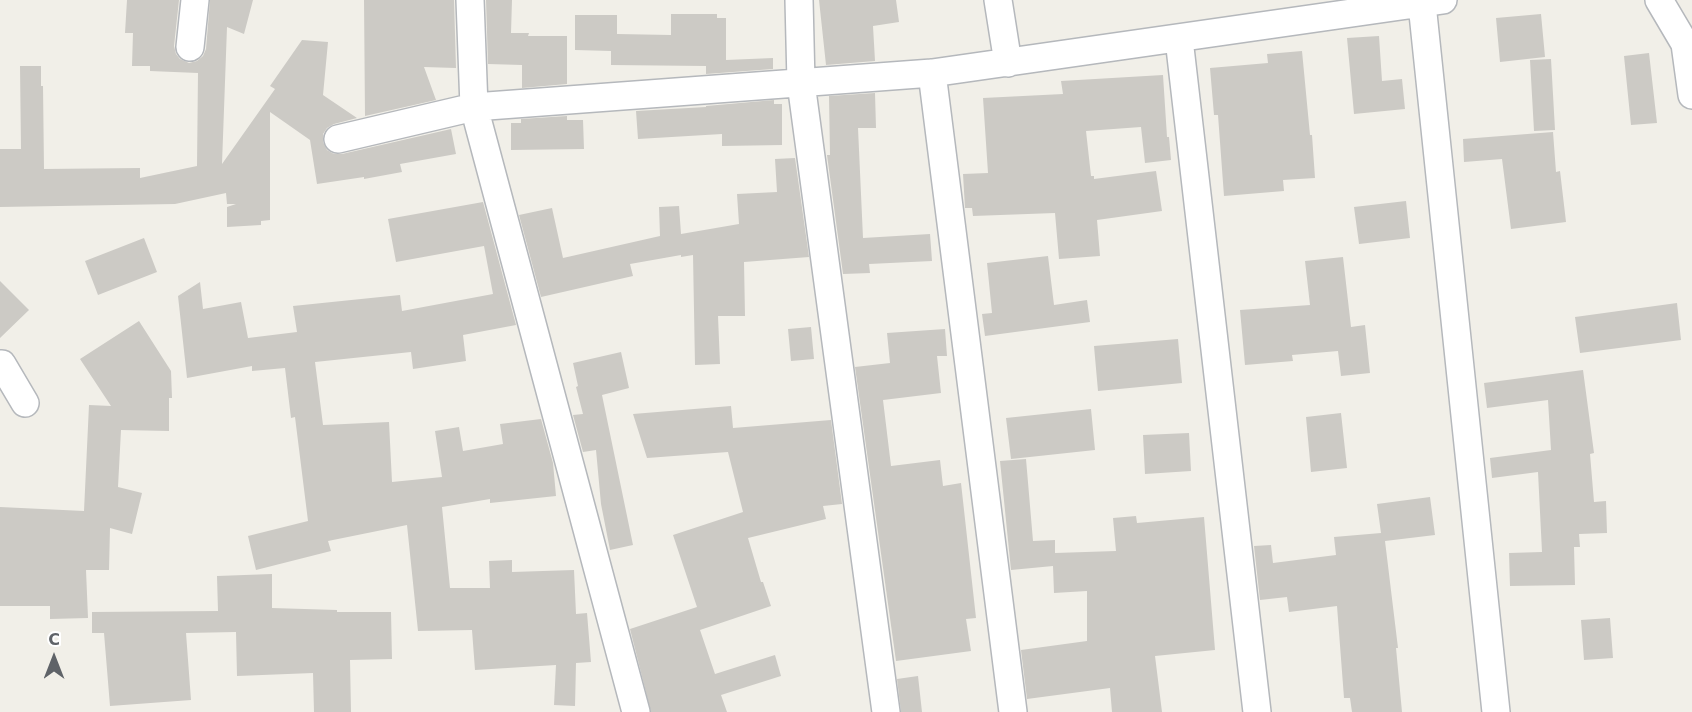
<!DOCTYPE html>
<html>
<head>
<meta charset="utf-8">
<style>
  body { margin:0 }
  #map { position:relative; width:1692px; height:712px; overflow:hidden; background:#f1efe8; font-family:"DejaVu Sans",sans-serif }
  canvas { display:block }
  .north { position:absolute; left:24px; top:628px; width:60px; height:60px; -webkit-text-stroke:4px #fff; paint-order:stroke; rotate:0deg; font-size:16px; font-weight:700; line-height:24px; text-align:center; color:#5f6368 }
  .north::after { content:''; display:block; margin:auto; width:21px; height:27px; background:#5f6368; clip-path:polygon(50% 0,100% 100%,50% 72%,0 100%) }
</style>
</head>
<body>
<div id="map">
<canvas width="1692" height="712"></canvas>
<div class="north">С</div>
</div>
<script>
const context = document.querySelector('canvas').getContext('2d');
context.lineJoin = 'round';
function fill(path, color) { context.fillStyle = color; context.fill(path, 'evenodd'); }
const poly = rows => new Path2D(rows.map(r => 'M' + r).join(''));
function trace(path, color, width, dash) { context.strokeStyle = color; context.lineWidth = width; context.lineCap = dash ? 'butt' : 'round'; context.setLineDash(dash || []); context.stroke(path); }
fill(poly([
  [127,0,179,0,174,46,176,54,180,59,189,63,197,61,203,56,206,49,210,0,253,0,244,34,227,27,222,164,275,89,270,86,302,40,328,42,323,95,357,118,334,124,327,128,323,134,323,142,327,150,334,154,342,154,451,129,456,154,400,164,402,172,364,179,364,177,317,184,310,140,270,112,270,220,261,221,261,225,227,227,227,207,236,204,227,204,226,193,175,204,0,207,0,149,21,149,20,66,41,66,41,86,43,86,44,169,140,168,140,178,197,166,198,73,150,71,150,66,132,66,133,33,125,33],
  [364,0,454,0,456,68,424,67,436,100,365,116],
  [486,0,512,0,511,33,529,33,528,36,567,36,567,84,522,88,522,65,488,64],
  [819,0,896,0,899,22,873,26,875,61,826,65],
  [671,14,717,14,717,18,726,18,726,60,773,58,773,69,706,74,706,66,611,65,611,51,575,50,575,15,617,15,617,34,671,35],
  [1541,14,1545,57,1500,62,1496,18],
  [1379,36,1382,81,1402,79,1405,109,1354,114,1347,38],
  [1302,51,1310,135,1312,135,1315,178,1283,180,1284,191,1224,196,1218,115,1214,115,1210,68,1268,63,1267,54],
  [1649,53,1657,123,1631,125,1624,56],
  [1551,59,1555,130,1534,131,1530,60],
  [1163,75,1167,137,1169,137,1171,160,1145,163,1141,127,1086,131,1091,176,1094,176,1094,179,1156,171,1162,211,1097,220,1100,256,1059,259,1055,213,973,216,972,208,965,208,963,174,988,173,983,98,1063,94,1061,81],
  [875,93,876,128,858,128,863,238,930,234,932,261,869,264,870,273,843,274,827,155,830,155,829,96],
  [774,100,774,104,782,104,782,145,722,146,722,134,638,139,636,111,706,107,706,106],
  [567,116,567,120,583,120,584,149,511,150,511,123,521,123,521,119],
  [1553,132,1556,172,1560,171,1566,222,1511,229,1502,159,1464,162,1463,139],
  [795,158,809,257,744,262,745,316,718,316,720,364,695,365,693,255,681,257,681,255,630,264,633,276,541,297,519,215,552,208,563,258,660,236,659,207,679,206,681,234,739,224,737,194,777,192,775,159],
  [1406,201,1410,238,1359,244,1354,207],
  [483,202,516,325,463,335,466,361,413,369,411,352,315,362,323,425,389,422,392,482,442,477,435,431,459,427,463,451,503,444,500,424,541,419,553,463,556,496,490,503,490,499,442,507,450,588,490,588,489,561,512,560,512,572,574,570,576,614,587,613,591,662,576,663,575,706,554,705,556,665,475,670,472,630,418,631,407,525,328,541,331,551,256,570,248,536,308,521,295,417,291,418,285,368,252,371,252,366,187,378,178,296,200,282,203,309,241,302,248,338,297,332,293,306,400,295,402,311,493,294,484,246,396,262,388,219],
  [144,238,157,272,98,295,85,261],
  [1048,256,1054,305,1087,300,1090,322,985,336,982,314,992,313,987,263],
  [1343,257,1351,327,1365,325,1370,373,1341,376,1338,351,1292,355,1293,361,1245,365,1240,310,1310,305,1305,261],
  [0,281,29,310,0,338],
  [1677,303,1681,340,1580,353,1575,317],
  [139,321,171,371,172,398,169,398,169,431,121,430,118,487,142,493,132,534,110,528,109,570,86,570,88,618,50,619,50,606,0,606,0,507,84,511,89,405,111,406,80,359],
  [811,327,814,359,791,361,788,329],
  [945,329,947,356,937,356,941,393,883,400,891,466,940,460,943,486,961,483,976,618,966,619,971,651,896,661,855,367,890,363,887,333],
  [1178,339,1182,383,1098,391,1094,346],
  [621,352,629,388,602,395,633,545,610,550,601,504,596,450,583,452,573,415,583,414,576,387,578,386,573,363],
  [1583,370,1594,453,1590,454,1594,502,1606,501,1607,533,1579,534,1580,547,1574,547,1575,585,1510,586,1509,553,1542,552,1538,472,1492,478,1490,458,1551,450,1548,400,1487,408,1484,383],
  [731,406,733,428,831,420,842,504,823,506,826,519,748,538,761,582,763,582,771,606,700,630,715,674,775,655,781,676,721,695,727,712,651,712,630,629,697,607,673,535,743,512,728,452,647,458,633,414],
  [1091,409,1095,450,1011,459,1006,418],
  [1341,413,1347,468,1311,472,1306,417],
  [1189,433,1191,471,1145,474,1143,435],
  [1026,459,1033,541,1055,540,1055,553,1116,551,1113,518,1136,516,1137,523,1204,517,1215,650,1155,656,1162,712,1112,712,1110,688,1027,699,1021,650,1087,641,1087,591,1054,593,1053,566,1011,570,1000,461],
  [1430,497,1435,535,1385,541,1398,648,1396,648,1402,712,1352,712,1350,698,1344,698,1337,606,1289,612,1287,597,1260,600,1254,546,1271,545,1273,563,1336,555,1334,537,1381,533,1377,504],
  [272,574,272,608,337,610,337,612,391,612,392,659,350,660,351,712,314,712,313,673,237,676,236,632,186,633,191,700,110,706,104,633,92,633,92,612,218,611,217,576],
  [1610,618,1613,658,1584,660,1581,620],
  [918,676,922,712,901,712,897,679]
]), '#cccac5');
const minor = poly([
  [470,0,474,107,636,712],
  [799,0,801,83,886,712],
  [998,0,1008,63],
  [1659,0,1685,44,1692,95],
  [1422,4,1496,712],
  [1179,39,1257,712],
  [190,47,195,0],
  [932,73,1013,712],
  [338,139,474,107,932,73,1443,0],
  [0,364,2,364,25,403]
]);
trace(minor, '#b5b8bc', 30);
trace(minor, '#fff', 27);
</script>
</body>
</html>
